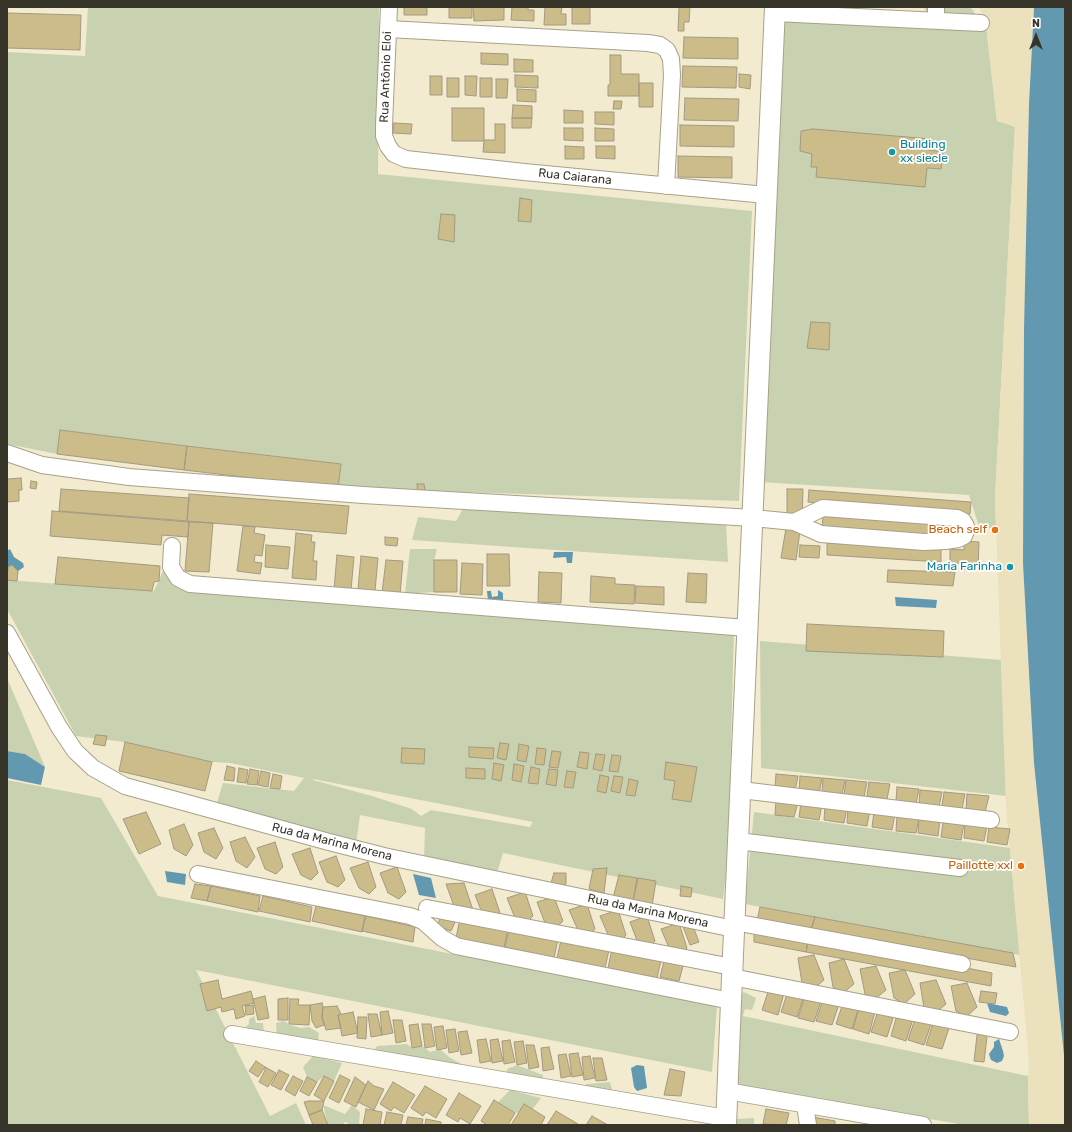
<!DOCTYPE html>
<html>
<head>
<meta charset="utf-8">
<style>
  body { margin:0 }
  #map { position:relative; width:1072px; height:1132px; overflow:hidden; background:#f3ebd0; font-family:Rubik,sans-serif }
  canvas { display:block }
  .frame { position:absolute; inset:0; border:8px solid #37342a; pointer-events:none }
  .north { position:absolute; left:1016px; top:16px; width:40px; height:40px; -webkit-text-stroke:3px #fff; paint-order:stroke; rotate:0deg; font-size:11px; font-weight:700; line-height:16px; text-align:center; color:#37342a }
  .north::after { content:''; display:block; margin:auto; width:14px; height:18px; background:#37342a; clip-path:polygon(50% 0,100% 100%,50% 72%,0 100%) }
</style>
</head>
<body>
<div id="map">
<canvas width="1072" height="1132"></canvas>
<div class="frame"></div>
<div class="north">N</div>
</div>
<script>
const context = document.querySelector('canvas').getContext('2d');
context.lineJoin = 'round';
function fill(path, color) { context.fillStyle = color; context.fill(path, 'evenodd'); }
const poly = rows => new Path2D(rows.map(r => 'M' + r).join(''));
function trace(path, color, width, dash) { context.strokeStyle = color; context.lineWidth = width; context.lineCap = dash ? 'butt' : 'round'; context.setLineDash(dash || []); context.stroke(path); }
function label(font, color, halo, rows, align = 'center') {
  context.font = font + ' Rubik,sans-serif'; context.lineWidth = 3.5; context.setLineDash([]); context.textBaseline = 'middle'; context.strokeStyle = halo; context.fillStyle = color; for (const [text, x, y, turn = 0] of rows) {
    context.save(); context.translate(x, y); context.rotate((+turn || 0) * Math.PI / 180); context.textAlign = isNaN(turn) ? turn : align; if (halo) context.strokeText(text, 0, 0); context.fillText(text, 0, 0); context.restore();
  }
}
fill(poly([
  [88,7,379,7,378,174,752,211,739,501,338,488,340,464,60,430,57,454,7,444,7,52,85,56],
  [924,7,968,7,972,9,977,17,928,18],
  [785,13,986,26,997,121,1015,126,995,497,996,527,980,530,969,495,760,482],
  [463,509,726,523,728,562,412,540,418,517,456,521],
  [410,549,437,549,434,560,434,592,405,594],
  [163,571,181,588,734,630,728,859,723,899,503,853,496,876,424,859,425,828,360,815,356,845,216,806,223,783,294,791,304,778,230,763,212,762,125,742,76,736,7,609,7,580,154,591],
  [313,780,313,779,533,822,530,827,431,810,421,816,412,809,372,796],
  [760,641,1002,660,1006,796,761,768],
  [7,678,45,767,25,754,7,751],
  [7,780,101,798,158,896,717,1006,712,1072,196,970,270,1116,296,1103,306,1125,7,1125],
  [754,812,1010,848,1020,955,745,904],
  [736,991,746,993,756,998,752,1010,745,1009,743,1016,1028,1076,1029,1125,965,1125,735,1086],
  [254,1016,256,1023,263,1023,264,1033,245,1028,249,1024,249,1019],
  [284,1021,290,1025,301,1028,309,1027,319,1033,318,1040,300,1038,277,1038,276,1023],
  [407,1044,412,1048,422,1046,430,1052,440,1049,449,1057,461,1064,463,1070,372,1054,377,1046],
  [313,1056,342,1063,334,1081,324,1076,317,1082,307,1077,303,1067],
  [517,1065,543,1075,542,1084,531,1082,528,1075,506,1078,507,1069],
  [610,1082,614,1097,583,1092,586,1084],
  [510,1090,541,1098,532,1110,515,1113,498,1102],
  [323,1105,345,1114,352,1105,360,1112,359,1125,347,1125,348,1123,345,1122,342,1125,328,1125],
  [754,1118,754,1125,736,1125,736,1119]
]), '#c8d2b1');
fill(poly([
  [979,7,1034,7,1029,104,1065,1065,1065,1125,1029,1125,1028,1076,1029,1062,1006,807,995,497,1015,127,997,121,986,26]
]), '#ebe1bc');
fill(poly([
  [1034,7,1065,7,1065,1065,1034,763,1023,563,1024,330,1029,104],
  [10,549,14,557,23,563,24,567,18,571,12,565,7,568,7,551],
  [554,552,573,552,572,563,567,563,566,557,553,558],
  [498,590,503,593,503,602,488,601,487,591,491,591,492,597,498,596],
  [895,597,937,600,936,608,896,606],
  [7,751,25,754,45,767,41,785,7,778],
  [165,871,186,874,185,885,167,882],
  [413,874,431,878,436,898,419,895],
  [987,1003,1007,1007,1009,1013,1006,1016,990,1012],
  [999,1039,1003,1051,1004,1056,1002,1061,997,1063,991,1060,989,1054,994,1047,994,1042],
  [637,1065,644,1066,647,1088,637,1091,634,1087,631,1068]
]), '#6398b1');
const building = poly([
  [404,7,427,7,427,15,404,15,404,7],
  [449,7,472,7,472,18,449,18,449,7],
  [473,7,504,7,504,20,474,21,473,7],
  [512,7,528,7,528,10,534,10,534,21,511,20,512,7],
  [545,7,562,7,561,14,566,14,566,25,544,25,545,7],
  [572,7,590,7,590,24,572,24,572,7],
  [679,7,690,7,689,22,684,22,684,31,678,31,679,7],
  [7,13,81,15,80,50,7,48,7,13],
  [684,37,738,38,738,59,683,58,684,37],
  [481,53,508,54,508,65,481,64,481,53],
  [610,55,621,55,621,74,639,74,639,96,608,96,608,85,610,85,610,55],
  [514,59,533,60,533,72,514,72,514,59],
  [683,66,737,67,736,88,682,87,683,66],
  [739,74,751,75,750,89,739,87,739,74],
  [515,75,538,76,538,88,515,87,515,75],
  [430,76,442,76,442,95,430,95,430,76],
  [465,76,477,76,476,96,465,95,465,76],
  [447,78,459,78,459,97,447,97,447,78],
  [480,78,492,78,492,97,480,97,480,78],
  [496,79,508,79,507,98,496,98,496,79],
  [639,83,653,83,653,107,639,107,639,83],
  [517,89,536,90,536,102,517,101,517,89],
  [685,98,739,99,738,121,684,120,685,98],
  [614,101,622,101,621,109,613,109,614,101],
  [513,105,532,106,532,118,512,118,513,105],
  [452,108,484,108,484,141,452,141,452,108],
  [564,110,583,111,583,123,564,123,564,110],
  [595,112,614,112,614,125,595,124,595,112],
  [512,118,532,118,531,128,512,128,512,118],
  [394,123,412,124,411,134,393,133,394,123],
  [495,124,505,124,505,153,483,152,484,140,495,140,495,124],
  [680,125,734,126,734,147,680,146,680,125],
  [564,128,583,128,583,141,564,140,564,128],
  [595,128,614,129,614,141,595,141,595,128],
  [813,129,930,139,929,150,943,152,941,169,927,168,925,187,816,177,817,167,811,167,812,154,800,151,801,131,813,129],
  [565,146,584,147,584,159,565,159,565,146],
  [596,146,615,146,615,159,596,158,596,146],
  [678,156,732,157,732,178,678,177,678,156],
  [520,198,532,200,531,222,518,221,520,198],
  [441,214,455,215,454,242,438,239,441,214],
  [811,322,830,323,829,350,807,348,811,322],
  [60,430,187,446,184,470,57,454,60,430],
  [187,446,341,464,338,488,184,470,187,446],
  [21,478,22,490,19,490,19,501,7,502,7,479,21,478],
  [31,481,37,482,36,489,30,488,31,481],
  [417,484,424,484,426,496,418,494,417,484],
  [61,489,189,498,187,521,59,511,61,489],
  [787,489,803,489,802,522,787,522,787,489],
  [809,490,971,502,970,514,808,502,809,490],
  [189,494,349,506,346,534,187,521,189,494],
  [52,511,189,522,188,537,162,535,161,545,50,536,52,511],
  [823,515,948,525,947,539,822,529,823,515],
  [189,522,213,523,209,572,185,571,189,522],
  [787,522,801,524,796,560,781,558,787,522],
  [243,526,255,527,254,533,265,535,262,556,255,555,254,562,262,563,260,574,237,571,243,526],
  [296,533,312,535,311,542,315,542,313,561,317,561,316,580,292,578,296,533],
  [385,537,398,538,397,546,385,545,385,537],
  [964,541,979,542,978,569,961,569,962,563,950,563,950,549,964,550,964,541],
  [827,543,941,549,941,562,827,555,827,543],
  [266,545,290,547,288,569,265,567,266,545],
  [800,545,820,546,819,558,799,557,800,545],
  [487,554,509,554,510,586,487,586,487,554],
  [337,555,354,557,351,590,334,589,337,555],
  [361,556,378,558,375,591,358,589,361,556],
  [58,557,160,566,159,581,154,582,152,591,55,584,58,557],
  [386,560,403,561,400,595,382,593,386,560],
  [434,560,457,560,457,592,434,592,434,560],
  [462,563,483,564,482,595,460,594,462,563],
  [12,565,18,571,17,581,7,580,8,567,12,565],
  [888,570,955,572,953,586,887,582,888,570],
  [539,572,562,573,561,603,538,602,539,572],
  [688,573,707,574,706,603,686,602,688,573],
  [591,576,615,578,615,584,635,585,634,604,590,602,591,576],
  [636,586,664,587,664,605,635,603,636,586],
  [807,624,944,631,943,657,806,651,807,624],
  [96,735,107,736,105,746,93,744,96,735],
  [125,742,212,762,205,791,119,771,125,742],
  [500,743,509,744,506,760,497,758,500,743],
  [519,744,529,746,526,762,517,760,519,744],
  [469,747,494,748,493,759,469,757,469,747],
  [402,748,425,749,424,764,401,763,402,748],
  [537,748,546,749,544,765,535,764,537,748],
  [552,751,561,752,558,768,549,767,552,751],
  [580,752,589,753,587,769,577,767,580,752],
  [596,754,605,755,602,771,593,769,596,754],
  [612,755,621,756,618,772,609,771,612,755],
  [666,762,697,767,691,802,672,799,675,781,664,779,666,762],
  [494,763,504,765,501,781,492,779,494,763],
  [514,764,524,766,521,782,512,780,514,764],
  [227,766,235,768,234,781,224,780,227,766],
  [531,767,540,769,538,784,528,783,531,767],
  [239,768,248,770,246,783,237,782,239,768],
  [466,768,485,769,485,779,466,778,466,768],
  [250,769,259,771,257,785,247,784,250,769],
  [549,769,558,770,556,786,546,784,549,769],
  [261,771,270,773,268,787,258,785,261,771],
  [567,771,576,772,573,788,564,787,567,771],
  [273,774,282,776,280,789,270,788,273,774],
  [776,774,798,776,795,791,775,788,776,774],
  [600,775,609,777,606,793,597,791,600,775],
  [614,776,623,777,620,793,611,791,614,776],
  [800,776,822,778,819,794,799,791,800,776],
  [823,778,845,780,842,795,822,793,823,778],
  [629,779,638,781,635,796,626,795,629,779],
  [846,780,867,782,864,797,844,795,846,780],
  [869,782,890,784,887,799,867,796,869,782],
  [897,787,919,789,916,804,896,801,897,787],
  [920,790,942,792,939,807,919,804,920,790],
  [944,792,965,794,962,809,942,806,944,792],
  [967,794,989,796,985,812,966,809,967,794],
  [776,800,798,802,794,817,775,815,776,800],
  [801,803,822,805,819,820,799,817,801,803],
  [825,806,847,808,844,823,824,820,825,806],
  [848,809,870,810,867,826,847,823,848,809],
  [146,812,161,844,139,854,123,819,146,812],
  [874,812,895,814,892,830,872,827,874,812],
  [897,816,919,818,916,833,896,831,897,816],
  [919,819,940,820,938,836,918,833,919,819],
  [943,823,964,824,961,840,941,837,943,823],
  [184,824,193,845,186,856,174,849,169,830,184,824],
  [965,824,987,826,984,841,964,838,965,824],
  [989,827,1010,829,1007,845,987,842,989,827],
  [214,828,223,848,216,859,204,852,198,833,214,828],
  [245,837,255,857,247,868,236,861,230,842,245,837],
  [275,842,283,867,276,874,265,869,257,848,275,842],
  [310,848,318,873,311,880,301,875,292,854,310,848],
  [336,856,345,880,338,887,327,882,319,862,336,856],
  [368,862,376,887,369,894,359,888,350,868,368,862],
  [397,867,406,892,399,899,388,893,380,873,397,867],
  [607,868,604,893,589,889,593,869,607,868],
  [554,873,566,873,566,884,559,886,551,883,554,873],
  [619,875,637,878,633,901,613,898,619,875],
  [638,878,656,881,652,906,633,901,638,878],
  [464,883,474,913,455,909,446,884,464,883],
  [195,884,211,886,207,901,191,898,195,884],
  [211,886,260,896,258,912,207,901,211,886],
  [681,886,692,888,691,897,680,896,681,886],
  [492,889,500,913,494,921,483,915,475,895,492,889],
  [525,892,533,916,526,923,515,918,507,898,525,892],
  [263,896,312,907,310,922,259,911,263,896],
  [554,897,563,921,556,928,545,923,537,902,554,897],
  [587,904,595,929,588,936,578,930,569,910,587,904],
  [316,906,365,916,362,932,312,921,316,906],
  [760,907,815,917,811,930,757,921,760,907],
  [618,910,626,935,619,942,609,937,600,916,618,910],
  [442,914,456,920,451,931,437,926,442,914],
  [366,916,415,927,413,942,362,931,366,916],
  [647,916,655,941,649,948,638,943,630,922,647,916],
  [815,917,1013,953,1016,967,811,930,815,917],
  [460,919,508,929,504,948,456,938,460,919],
  [691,921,699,942,690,945,682,924,691,921],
  [679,923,687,948,680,955,670,950,661,929,679,923],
  [754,928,809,937,806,952,754,942,754,928],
  [509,929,558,939,554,958,505,947,509,929],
  [809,937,992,973,991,986,806,952,809,937],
  [561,940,609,950,605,968,557,958,561,940],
  [612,949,661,960,657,978,608,968,612,949],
  [814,955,824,980,813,989,802,983,798,958,814,955],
  [844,959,854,984,843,993,833,987,829,963,844,959],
  [664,961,683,966,679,981,660,977,664,961],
  [876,966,886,990,875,999,865,994,860,969,876,966],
  [905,970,915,994,904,1004,894,998,889,973,905,970],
  [218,980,222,999,251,991,254,1003,242,1006,245,1016,236,1019,234,1009,222,1012,221,1007,207,1011,200,984,218,980],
  [936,980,946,1004,935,1013,924,1008,920,983,936,980],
  [967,983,977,1007,966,1017,956,1011,951,986,967,983],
  [769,989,784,993,778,1015,762,1010,769,989],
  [788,991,804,996,797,1017,781,1012,788,991],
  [981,991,997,993,995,1004,979,1002,981,991],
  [265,996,269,1018,258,1020,253,999,265,996],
  [805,996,821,1001,814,1022,798,1018,805,996],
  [288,998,288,1020,278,1020,278,999,288,998],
  [290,999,299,999,298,1005,310,1005,309,1025,289,1024,290,999],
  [823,999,839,1004,832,1025,816,1021,823,999],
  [322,1003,323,1007,322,1017,324,1025,316,1028,312,1021,310,1005,322,1003],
  [843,1003,859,1007,852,1029,836,1024,843,1003],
  [253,1005,254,1014,246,1015,245,1006,253,1005],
  [337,1006,341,1014,338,1015,341,1028,326,1030,322,1017,323,1007,337,1006],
  [859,1008,875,1012,869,1034,853,1029,859,1008],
  [388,1011,393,1033,382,1035,380,1012,388,1011],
  [878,1011,894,1015,887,1037,871,1032,878,1011],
  [353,1012,358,1033,342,1036,338,1015,353,1012],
  [368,1014,377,1014,382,1035,371,1037,368,1014],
  [897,1015,913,1019,906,1041,891,1036,897,1015],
  [358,1017,367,1017,366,1039,357,1038,358,1017],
  [915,1019,931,1024,924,1045,908,1040,915,1019],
  [393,1020,402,1020,406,1041,396,1043,393,1020],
  [933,1023,949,1028,942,1049,926,1045,933,1023],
  [418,1024,422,1046,412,1048,409,1025,418,1024],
  [422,1024,431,1024,435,1046,425,1048,422,1024],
  [443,1026,447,1048,437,1050,434,1027,443,1026],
  [978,1027,988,1028,984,1062,974,1061,978,1027],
  [455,1029,459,1051,449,1053,446,1030,455,1029],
  [467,1031,472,1053,461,1055,458,1032,467,1031],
  [486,1039,491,1061,480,1063,477,1040,486,1039],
  [498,1039,503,1061,492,1063,490,1040,498,1039],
  [510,1040,515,1062,504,1064,502,1041,510,1040],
  [523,1041,527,1063,517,1065,514,1042,523,1041],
  [526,1045,534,1045,539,1067,529,1069,526,1045],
  [549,1047,554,1069,543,1071,541,1048,549,1047],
  [578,1053,583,1075,572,1077,569,1054,578,1053],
  [566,1054,571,1076,561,1078,558,1055,566,1054],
  [590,1056,595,1078,584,1080,582,1057,590,1056],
  [593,1058,602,1058,607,1080,596,1081,593,1058],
  [256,1061,265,1067,258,1077,249,1071,256,1061],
  [265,1067,276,1073,268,1087,259,1082,265,1070,265,1067],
  [670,1069,685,1072,681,1096,664,1095,670,1069],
  [279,1070,289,1075,281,1090,271,1085,279,1070],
  [340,1075,350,1080,339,1103,329,1098,340,1075],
  [293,1076,303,1081,295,1096,285,1090,293,1076],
  [324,1076,334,1081,324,1101,314,1095,324,1076],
  [307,1077,317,1082,309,1096,300,1091,307,1077],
  [355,1077,366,1085,356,1107,344,1101,355,1077],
  [368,1081,374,1086,384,1089,374,1110,358,1102,368,1081],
  [393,1082,415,1095,404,1113,394,1107,391,1111,380,1104,393,1082],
  [425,1086,447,1099,436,1118,426,1112,423,1116,411,1108,425,1086],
  [459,1093,481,1106,470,1124,460,1118,458,1122,446,1115,459,1093],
  [494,1100,515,1113,508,1125,487,1125,481,1121,494,1100],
  [309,1101,324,1101,322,1110,309,1115,304,1102,309,1101],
  [524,1104,545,1117,541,1125,511,1125,524,1104],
  [366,1109,382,1112,380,1125,363,1125,366,1109],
  [766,1109,789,1113,786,1125,763,1124,766,1109],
  [322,1110,328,1125,313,1125,309,1115,322,1110],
  [556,1111,578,1124,577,1125,547,1125,556,1111],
  [387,1112,403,1115,401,1125,384,1125,387,1112],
  [592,1116,608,1125,586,1125,592,1116],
  [408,1117,423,1119,422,1125,406,1125,408,1117],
  [813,1117,835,1121,835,1125,812,1125,813,1117],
  [426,1119,441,1122,441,1125,425,1125,426,1119]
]);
fill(building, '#cbbc8a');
trace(building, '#a29a82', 1);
const minor = poly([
  [389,7,384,125,384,136,388,146,394,154,406,159,524,172,766,195],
  [775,13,981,23],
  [936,21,936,7],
  [388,29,648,43,660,45,667,50,671,59,672,75,666,186],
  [7,453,42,465,129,477,363,495,753,518,794,522,821,534,924,542,945,541,958,539,964,536,966,531,966,526,963,521,957,518,823,508,794,522],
  [172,546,171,567,178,578,190,584,747,628],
  [7,633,59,727,75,751,93,768,125,786,329,842,384,856,734,929],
  [741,790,991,820],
  [738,841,960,868],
  [198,874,410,916,423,921,442,938,456,946,731,1001],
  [427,908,732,967],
  [734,922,962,964],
  [732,977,1010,1032],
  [232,1034,726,1118],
  [727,1091,923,1125],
  [805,1105,808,1125]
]);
const major = poly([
  [726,1125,732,977,775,7]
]);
trace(minor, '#a8a188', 18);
trace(major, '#a8a188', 22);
trace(minor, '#fff', 16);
trace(major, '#fff', 20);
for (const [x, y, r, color] of [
  [892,152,4,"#0f9aa8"],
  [995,530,4,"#e8710a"],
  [1010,567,4,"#0f9aa8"],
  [1021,866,4,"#e8710a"]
]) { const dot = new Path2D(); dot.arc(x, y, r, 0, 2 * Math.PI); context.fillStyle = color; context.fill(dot); trace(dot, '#fff', 1.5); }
label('12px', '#37342a', '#fff', [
  ["Rua Antônio Eloi",386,77,-88],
  ["Rua Caiarana",575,177,6],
  ["Rua da Marina Morena",332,842,14],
  ["Rua da Marina Morena",648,911,12]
]);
label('12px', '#0d838f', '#fff', [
  ["Building",900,145],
  ["xx siecle",900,159],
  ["Maria Farinha",1002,567,"right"]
], 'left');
label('12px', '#c56008', '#fff', [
  ["Beach self",987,530],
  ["Paillotte xxl",1013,866]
], 'right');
</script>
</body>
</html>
